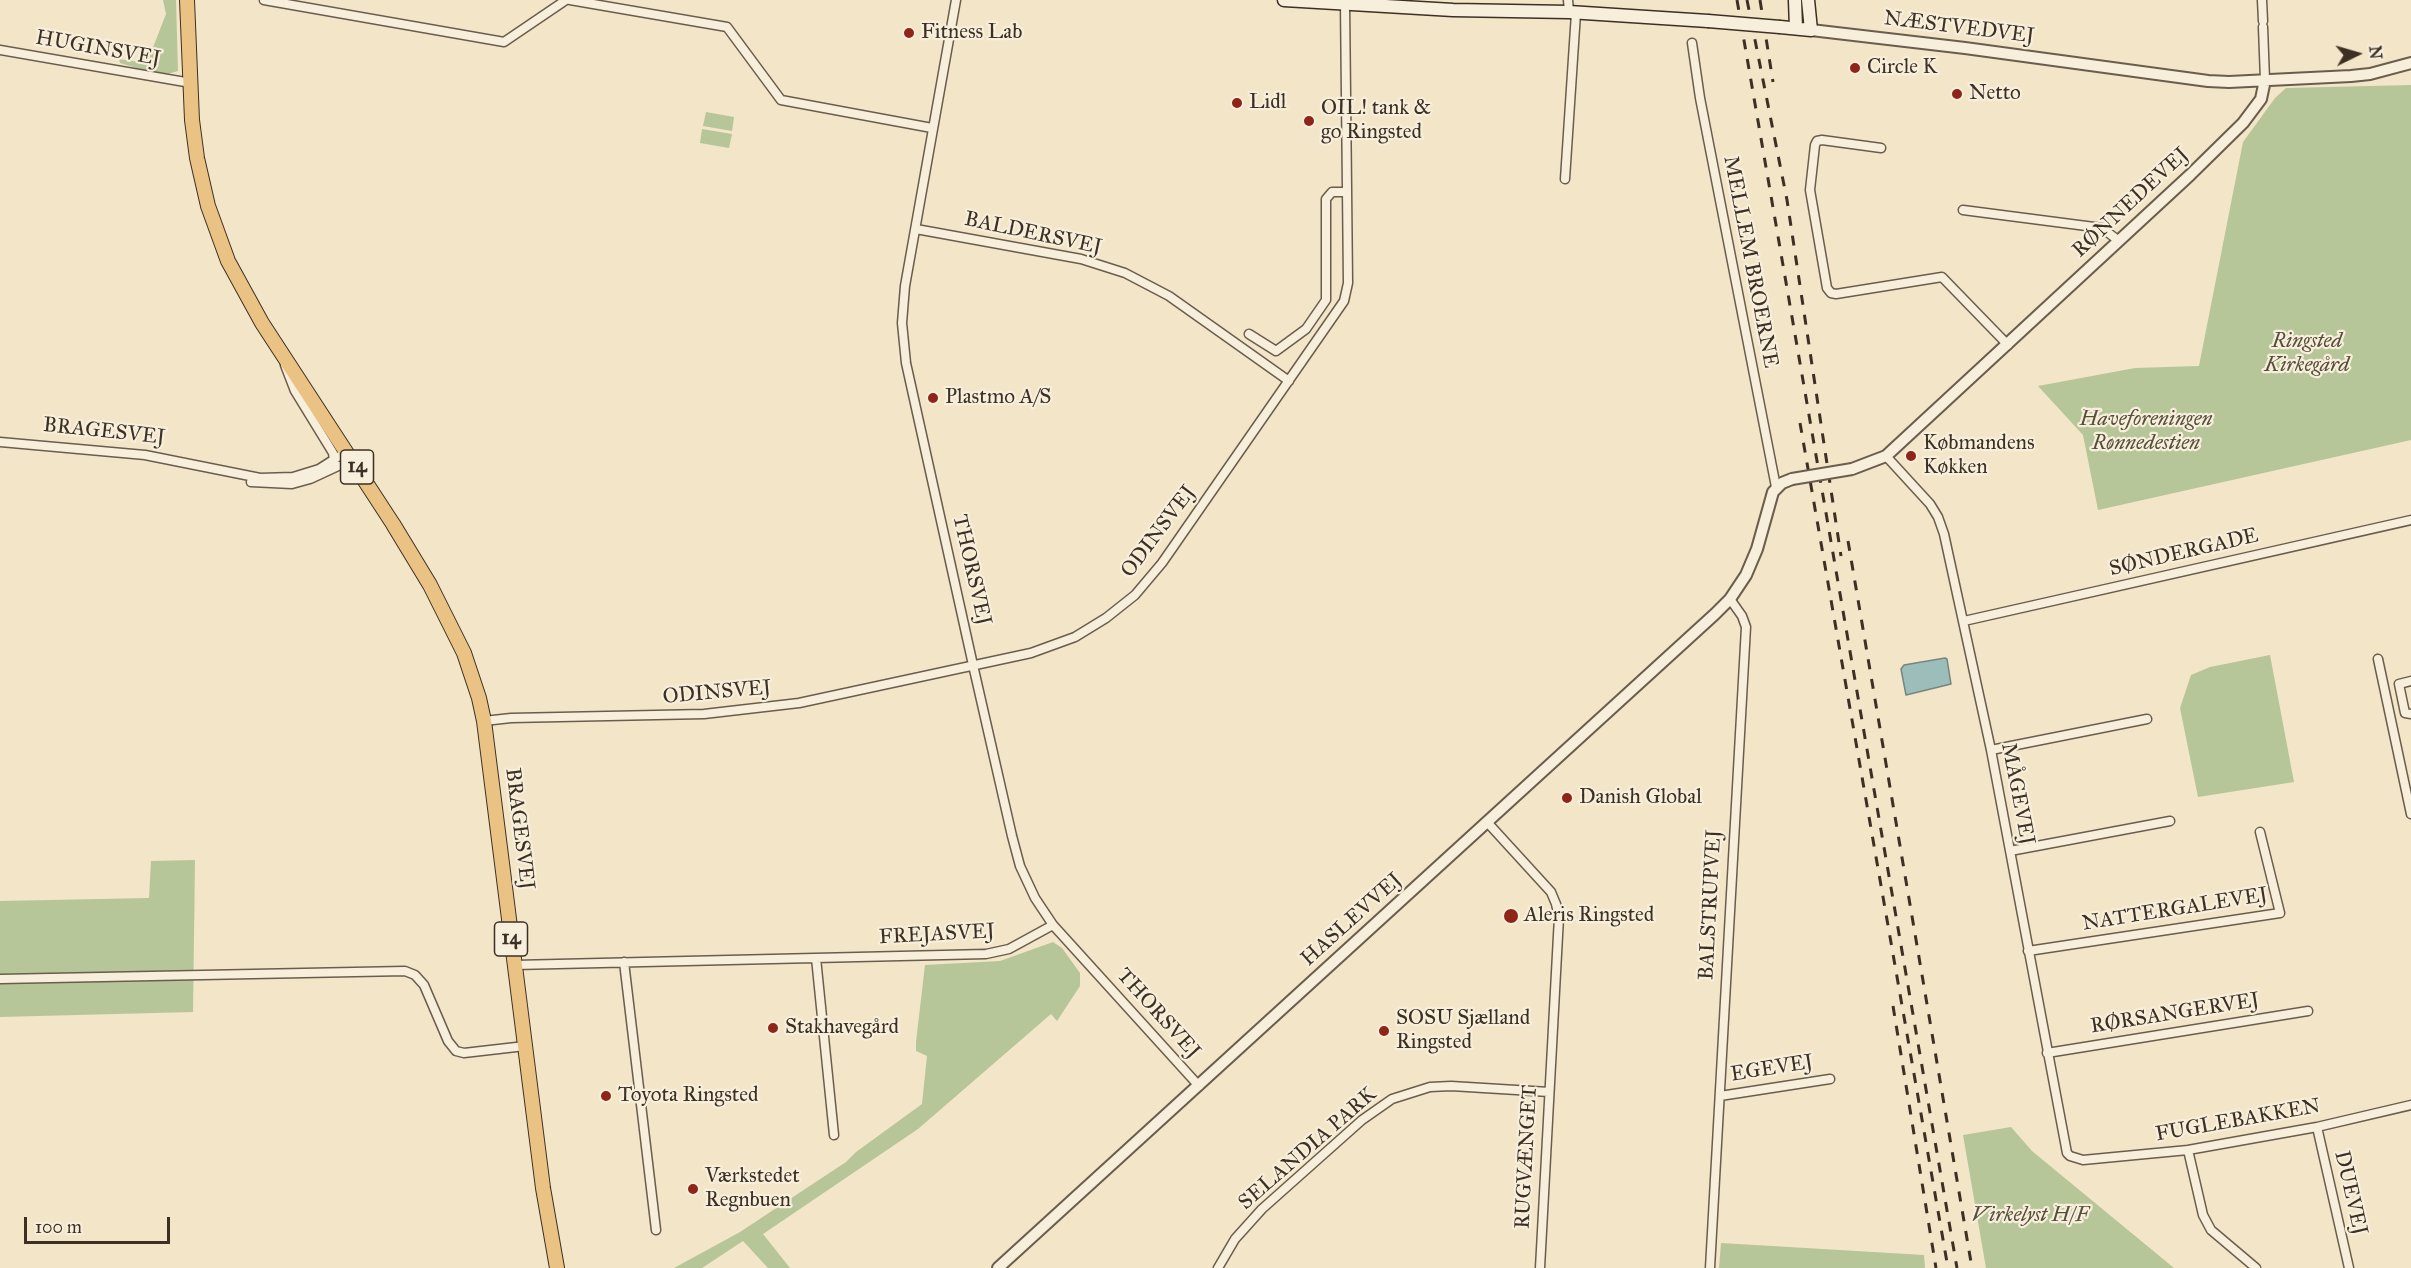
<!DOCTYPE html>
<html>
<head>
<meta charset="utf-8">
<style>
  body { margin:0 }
  #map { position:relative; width:2411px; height:1268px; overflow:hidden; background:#f3e5c7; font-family:"IM FELL Great Primer",serif }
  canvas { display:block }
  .north { position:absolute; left:2327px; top:24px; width:60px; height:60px; -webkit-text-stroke:4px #f7eedb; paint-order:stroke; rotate:85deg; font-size:16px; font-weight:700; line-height:24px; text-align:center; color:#3c3024 }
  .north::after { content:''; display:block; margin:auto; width:21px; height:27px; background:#3c3024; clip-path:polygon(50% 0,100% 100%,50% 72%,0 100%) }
  .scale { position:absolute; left:24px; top:1217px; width:146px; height:27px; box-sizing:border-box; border:3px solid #3c3024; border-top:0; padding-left:8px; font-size:18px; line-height:21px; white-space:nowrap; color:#3c3024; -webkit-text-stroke:4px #f7eedb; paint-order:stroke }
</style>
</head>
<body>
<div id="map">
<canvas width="2411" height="1268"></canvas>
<div class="north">N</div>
<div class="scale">100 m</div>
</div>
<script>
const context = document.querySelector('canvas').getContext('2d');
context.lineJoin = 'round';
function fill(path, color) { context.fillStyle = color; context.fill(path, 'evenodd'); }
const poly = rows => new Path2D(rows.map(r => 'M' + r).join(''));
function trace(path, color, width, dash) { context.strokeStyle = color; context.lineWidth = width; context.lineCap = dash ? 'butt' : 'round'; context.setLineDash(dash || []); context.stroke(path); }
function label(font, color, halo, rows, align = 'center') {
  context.font = font + ' "IM FELL Great Primer",serif'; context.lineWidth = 4.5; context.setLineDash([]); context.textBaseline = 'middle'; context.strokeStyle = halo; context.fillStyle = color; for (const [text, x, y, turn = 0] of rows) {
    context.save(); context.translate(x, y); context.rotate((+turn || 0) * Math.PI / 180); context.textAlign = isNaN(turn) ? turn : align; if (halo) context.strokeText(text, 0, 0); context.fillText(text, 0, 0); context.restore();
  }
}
fill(poly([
  [163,0,176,0,178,71,168,74,149,72,120,63,119,59,147,63,166,14],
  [2411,85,2411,440,2098,510,2083,435,2038,386,2135,368,2199,366,2243,142,2275,98,2286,88],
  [706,112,734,117,732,131,703,126],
  [702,129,732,134,729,148,700,143],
  [2270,655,2294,782,2198,797,2180,708,2191,675,2210,667],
  [195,860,193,1012,0,1017,0,901,149,898,151,861],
  [1053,942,1062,948,1080,973,1080,986,1057,1021,1051,1014,918,1129,763,1234,790,1268,768,1268,743,1241,702,1268,674,1268,740,1232,846,1162,856,1152,922,1104,927,1056,916,1051,916,1042,925,965,1000,961],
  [2011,1127,2032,1151,2174,1268,1986,1268,1963,1135],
  [1721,1243,1924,1255,1925,1268,1719,1268]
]), '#b6c699');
const water = poly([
  [1945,658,1947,659,1951,684,1906,695,1901,669,1904,665,1945,658]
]);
fill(water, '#9cbeba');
trace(water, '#76857e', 1.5);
const minor = poly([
  [264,0,504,42,566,0],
  [570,0,727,27,781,100,932,128],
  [956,0,905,286,902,323,906,363,973,665,1012,836,1020,866,1035,898,1053,925,1199,1086],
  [1568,0,1569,12],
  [2262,0,2263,21],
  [2263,27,2265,80],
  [1692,43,1700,98,1776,487],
  [0,50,191,83],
  [1881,148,1822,140,1817,141,1815,145,1810,190,1827,288,1831,293,1836,294,1942,277,2008,345],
  [1565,179,1576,13],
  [1963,210,2102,228,2119,241],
  [916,229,1081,259,1125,273,1169,296,1289,381],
  [1249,334,1276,351,1306,329,1326,300,1326,199,1332,192,1347,192],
  [285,365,295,391,333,453,334,460],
  [0,442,145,455,260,478,293,477,319,469,341,455,349,459],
  [1886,456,1930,504,1938,517,1944,534,1991,750,2067,1153,2070,1156,2083,1160,2188,1150,2317,1127,2411,1105],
  [251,482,292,484,310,479,338,466],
  [1964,621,2411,520],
  [2378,659,2411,814],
  [2411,681,2399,684,2405,713,2411,714],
  [484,721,511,718,704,714,799,703,1031,653,1075,637,1106,618,1135,595,1162,563,1344,301,1348,283,1345,3],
  [1991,750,2147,719],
  [1487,822,1551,892,1556,904,1559,917,1540,1268],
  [2010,851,2170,821],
  [2028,951,2280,913,2260,832],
  [816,958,834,1135],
  [624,962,656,1230],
  [515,965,986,954,1009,949,1053,925],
  [0,979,405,971,415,975,424,985,448,1041,456,1051,464,1053,525,1046],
  [2047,1053,2308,1011],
  [1720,1096,1830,1079],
  [2317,1127,2349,1268],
  [2188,1150,2203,1215,2211,1230,2256,1268],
  [1218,1268,1235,1239,1262,1209,1362,1120,1392,1099,1430,1087,1451,1086,1549,1092],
  [1710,1268,1746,627,1742,616,1730,599]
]);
const tertiary = poly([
  [1811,30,1965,48,2208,81,2229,82,2351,76,2370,74,2411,63],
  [1852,469,1886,456,2190,175,2243,123,2261,99,2265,80],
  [998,1268,1715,614,1730,599,1746,575,1757,549,1773,492,1782,483,1792,479]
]);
const secondary = poly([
  [1284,0,1453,10,1569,12,1708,21],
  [1795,0,1796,28],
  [1780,27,1811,30,1808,0]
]);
const primary = poly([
  [187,0,192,120,197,158,208,206,228,261,262,323,393,524,430,585,464,653,479,698,484,721,543,1188,557,1268]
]);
trace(minor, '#6a5d4d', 11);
trace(tertiary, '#6a5d4d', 14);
trace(secondary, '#3c3024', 15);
trace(primary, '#3c3024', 16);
trace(minor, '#f7eedb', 8);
trace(tertiary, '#f7eedb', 10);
trace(secondary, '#f7eedb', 12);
trace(primary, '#eac284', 14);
trace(poly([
  [1737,0,1957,1268],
  [1747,0,1787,200,1841,556],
  [1760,0,1773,82],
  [1800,423,1948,1268],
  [1848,541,1972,1268],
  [1893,1006,1936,1268]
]), '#3c3024', 3, [10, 10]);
const tertiaryBridge = poly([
  [1792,479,1852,469]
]);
const secondaryBridge = poly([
  [1708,21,1780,27]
]);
trace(tertiaryBridge, '#6a5d4d', 14, []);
trace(secondaryBridge, '#3c3024', 15, []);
trace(tertiaryBridge, '#f7eedb', 10);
trace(secondaryBridge, '#f7eedb', 12);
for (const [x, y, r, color] of [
  [909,33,6,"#8f2418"],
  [1855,68,6,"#8f2418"],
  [1957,94,6,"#8f2418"],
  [1237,103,6,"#8f2418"],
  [1309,121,6,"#8f2418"],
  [933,398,6,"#8f2418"],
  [1911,456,6,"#8f2418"],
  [1567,798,6,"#8f2418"],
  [1511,916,8,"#8f2418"],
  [773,1028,6,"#8f2418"],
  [1384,1031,6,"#8f2418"],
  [606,1096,6,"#8f2418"],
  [693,1189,6,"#8f2418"]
]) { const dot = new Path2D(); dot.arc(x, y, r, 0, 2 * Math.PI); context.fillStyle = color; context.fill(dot); trace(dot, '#f7eedb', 2); }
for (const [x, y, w] of [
  [357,467,33],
  [511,939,33]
]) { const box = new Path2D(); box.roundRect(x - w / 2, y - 17, w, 34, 4.5); context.fillStyle = '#f7eedb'; context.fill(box); trace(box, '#3c3024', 1.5); }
label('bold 20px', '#3c3024', null, [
  ["14",357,467],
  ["14",511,939]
]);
label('21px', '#3c3024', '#f7eedb', [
  ["NÆSTVEDVEJ",1959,28,7],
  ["HUGINSVEJ",98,49,10],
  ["RØNNEDEVEJ",2131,203,-43],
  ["BALDERSVEJ",1033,234,12],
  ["MELLEM BROERNE",1750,262,79],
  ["BRAGESVEJ",104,432,6],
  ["ODINSVEJ",1159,532,-53],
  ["SØNDERGADE",2184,553,-13],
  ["THORSVEJ",971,570,77],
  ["ODINSVEJ",717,693,-5],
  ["MÅGEVEJ",2017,794,79],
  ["BRAGESVEJ",519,829,83],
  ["BALSTRUPVEJ",1711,905,-87],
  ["NATTERGALEVEJ",2175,910,-9],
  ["HASLEVVEJ",1352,920,-42],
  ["FREJASVEJ",937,935,-3],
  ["THORSVEJ",1158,1014,48],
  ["RØRSANGERVEJ",2175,1014,-9],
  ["EGEVEJ",1772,1069,-9],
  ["FUGLEBAKKEN",2238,1121,-10],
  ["SELANDIA PARK",1308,1149,-41],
  ["RUGVÆNGET",1527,1157,-87],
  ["DUEVEJ",2350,1193,77]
]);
label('21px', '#3c3024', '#f7eedb', [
  ["Fitness Lab",921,33],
  ["Circle K",1867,68],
  ["Netto",1969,94],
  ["Lidl",1249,103],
  ["OIL! tank &",1321,109],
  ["go Ringsted",1321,133],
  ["Plastmo A/S",945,398],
  ["Købmandens",1923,444],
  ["Køkken",1923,468],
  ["Danish Global",1579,798],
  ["Aleris Ringsted",1524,916],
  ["SOSU Sjælland",1396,1019],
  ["Ringsted",1396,1043],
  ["Stakhavegård",785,1028],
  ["Toyota Ringsted",618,1096],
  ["Værkstedet",705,1177],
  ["Regnbuen",705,1201]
], 'left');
label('italic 21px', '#544e3b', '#f7eedb', [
  ["Ringsted",2307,342],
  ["Kirkegård",2307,366],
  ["Haveforeningen",2146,420],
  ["Rønnedestien",2146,444],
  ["Virkelyst H/F",2030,1216]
]);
</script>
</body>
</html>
